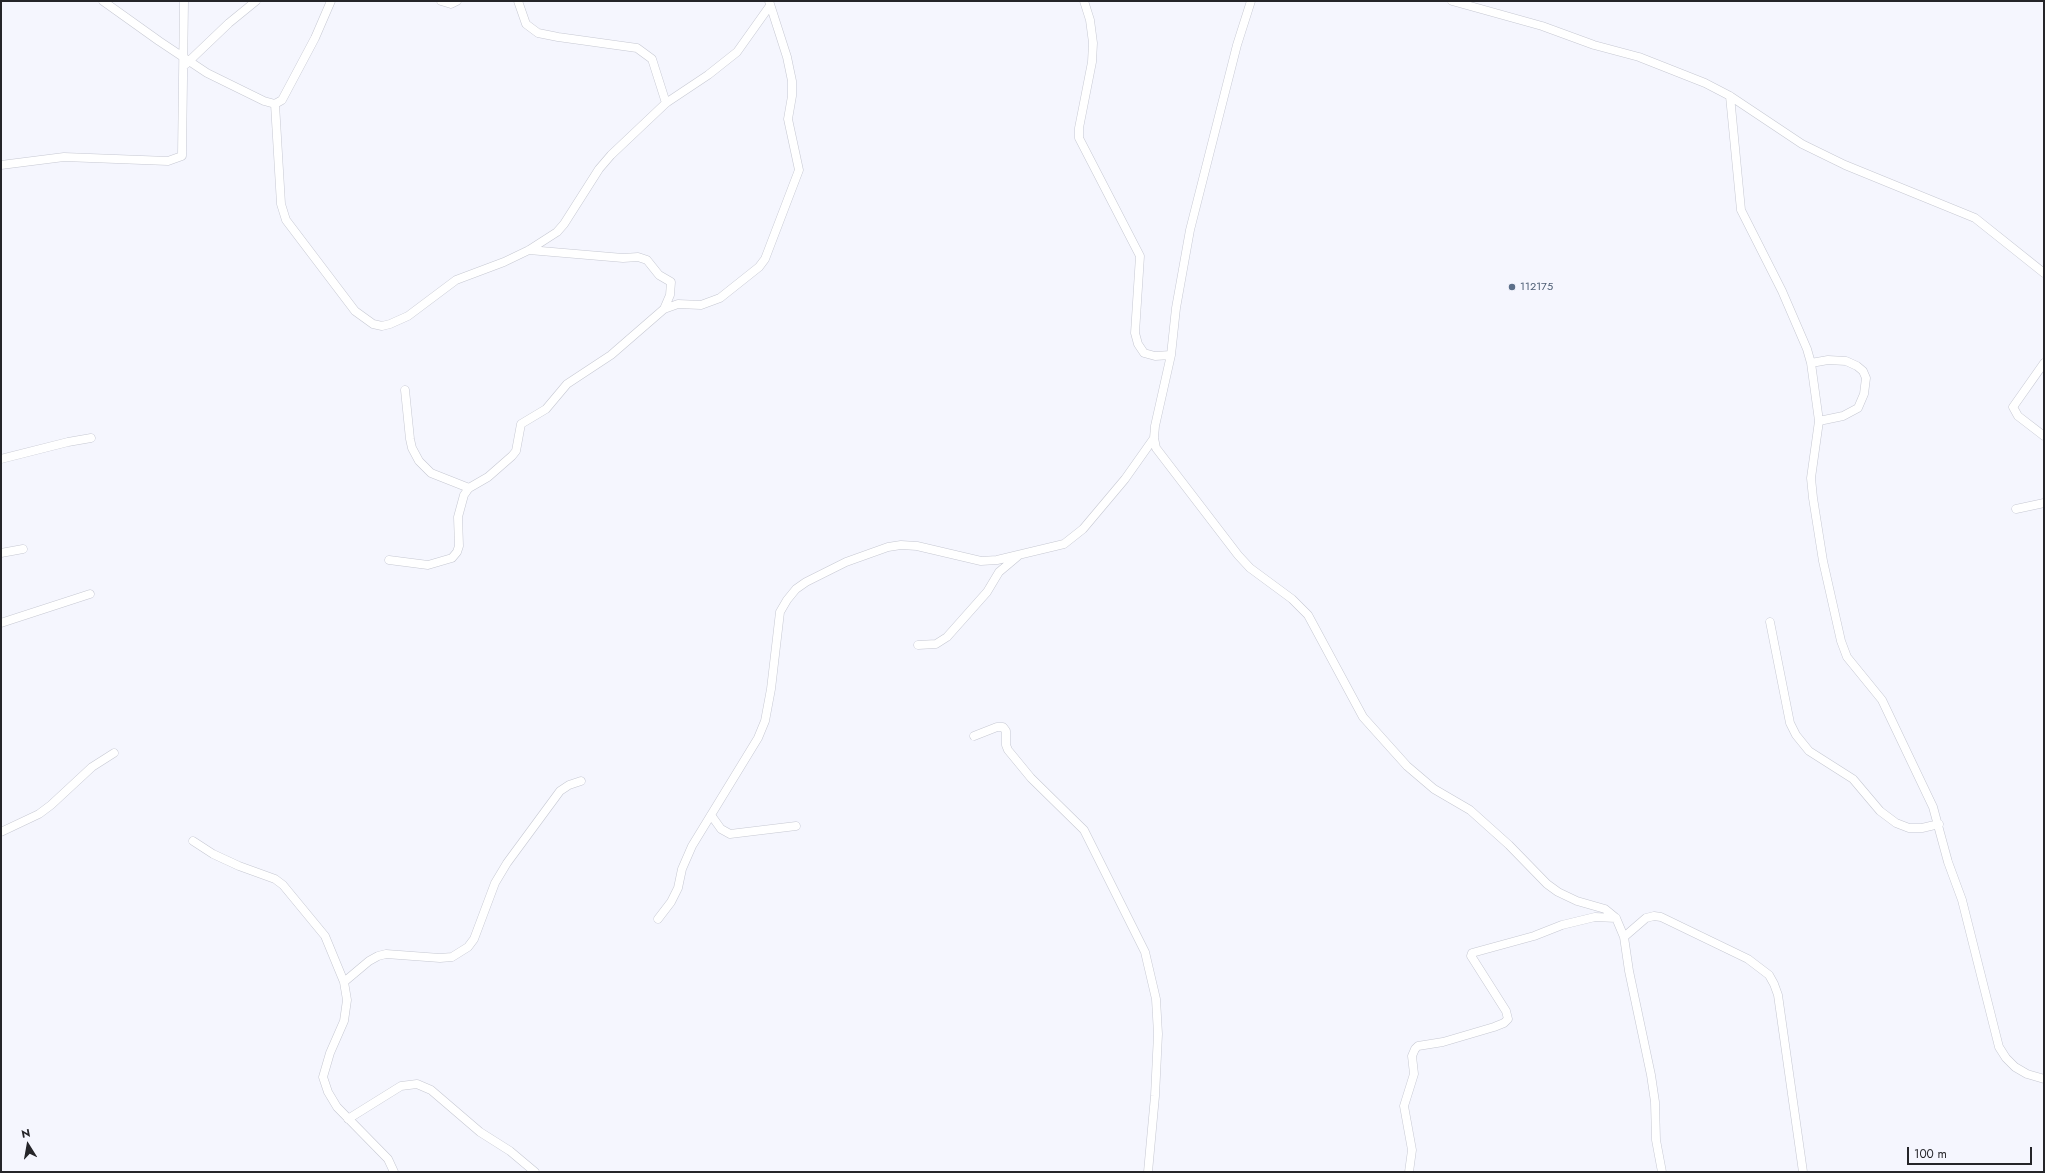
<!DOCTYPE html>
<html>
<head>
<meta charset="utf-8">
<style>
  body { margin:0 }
  #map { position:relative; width:2045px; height:1173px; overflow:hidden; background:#f5f6fe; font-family:Jost,sans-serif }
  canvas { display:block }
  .frame { position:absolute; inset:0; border:2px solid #252529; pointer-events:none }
  .north { position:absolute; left:8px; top:1125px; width:40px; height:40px; -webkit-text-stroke:3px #f5f6fe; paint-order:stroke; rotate:349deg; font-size:11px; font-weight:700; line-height:16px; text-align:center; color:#252529 }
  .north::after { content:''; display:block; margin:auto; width:14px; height:18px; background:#252529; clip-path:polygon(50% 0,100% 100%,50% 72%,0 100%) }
  .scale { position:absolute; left:1907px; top:1147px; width:125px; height:18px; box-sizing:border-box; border:2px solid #252529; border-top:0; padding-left:5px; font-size:12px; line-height:14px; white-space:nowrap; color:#252529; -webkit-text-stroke:3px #f5f6fe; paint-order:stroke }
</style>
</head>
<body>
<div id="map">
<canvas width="2045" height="1173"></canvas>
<div class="frame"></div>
<div class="north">N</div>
<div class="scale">100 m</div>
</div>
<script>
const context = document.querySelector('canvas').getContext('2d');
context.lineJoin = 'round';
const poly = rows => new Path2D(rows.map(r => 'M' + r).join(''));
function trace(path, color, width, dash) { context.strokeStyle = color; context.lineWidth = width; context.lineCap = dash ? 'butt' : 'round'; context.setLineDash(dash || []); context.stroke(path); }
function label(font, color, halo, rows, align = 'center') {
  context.font = font + ' Jost,sans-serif'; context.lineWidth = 3; context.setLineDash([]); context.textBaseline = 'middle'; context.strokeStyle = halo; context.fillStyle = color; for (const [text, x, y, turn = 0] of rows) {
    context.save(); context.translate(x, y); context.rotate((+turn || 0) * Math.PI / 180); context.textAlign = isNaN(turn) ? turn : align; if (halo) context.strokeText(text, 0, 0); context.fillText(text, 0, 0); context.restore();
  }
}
const street = poly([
  [103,1,159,41,207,73,264,101,275,104,282,100,315,38,331,1],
  [441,1,451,4,457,1],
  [518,1,526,24,538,33,558,37,637,48,652,59,666,103],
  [1084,1,1090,20,1093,43,1092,62,1079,128,1079,138,1140,256,1135,333,1138,344,1144,353,1155,356,1171,355],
  [1251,1,1237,45,1190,230,1176,308,1171,355,1155,426,1154,438,1156,448,1238,555,1250,568,1292,599,1308,615,1363,717,1407,766,1434,789,1470,810,1509,845,1547,884,1558,892,1577,901,1605,909,1616,918,1624,937,1629,971,1651,1075,1655,1102,1656,1140,1662,1172],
  [1452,1,1542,26,1594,45,1639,57,1705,83,1730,96,1802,144,1845,165,1975,218,2044,273],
  [186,64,229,23,256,1],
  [1730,96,1741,210,1782,291,1807,349,1811,363,1819,421,1811,478,1813,498,1823,561,1841,641,1847,657,1882,700,1933,807,1948,862,1962,900,1999,1047,2006,1058,2015,1067,2027,1074,2044,1079],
  [275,104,281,204,286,220,355,311,373,324,382,326,390,324,408,316,456,280,504,262,529,250,557,232,564,224,599,169,611,155,666,103,708,75,737,52,769,7],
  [1,165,64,157,168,161,182,156,184,1],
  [529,250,623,258,638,257,647,260,659,275,671,282,670,295,664,309],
  [1811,363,1828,360,1846,361,1857,366,1863,371,1866,378,1864,394,1858,408,1843,416,1819,421],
  [2044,363,2013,407,2018,416,2044,436],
  [405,390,410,439,412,448,419,461,431,473,469,488],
  [1,459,68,442,91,438],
  [2016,509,2044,503],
  [1,553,23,549],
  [389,560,428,565,452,558,457,552,459,546,458,517,464,495,469,488,488,477,512,456,516,451,521,424,546,409,567,384,611,355,664,309,678,304,701,305,720,298,759,267,765,259,799,170,788,119,792,96,792,81,787,57,769,1],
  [1770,622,1790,723,1796,735,1809,751,1853,779,1880,811,1896,823,1909,828,1922,828,1939,824],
  [1,623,90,594],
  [918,645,936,644,947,637,987,592,999,572,1018,556],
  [974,736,997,727,1003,727,1006,731,1006,745,1008,750,1031,778,1084,830,1145,952,1156,999,1158,1034,1155,1096,1148,1172],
  [711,815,721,829,730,834,796,826],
  [1,832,39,814,51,805,92,767,114,753],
  [193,841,213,854,239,866,275,879,283,885,325,936,344,982,347,1000,344,1021,330,1053,323,1077,328,1092,337,1107,388,1159,394,1172],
  [658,919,671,902,678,888,682,869,692,846,758,738,765,721,771,689,780,612,787,600,796,589,806,582,846,562,888,547,901,545,917,546,981,561,997,560,1064,544,1083,529,1125,479,1154,438],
  [1624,937,1646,918,1654,916,1661,917,1748,959,1769,975,1774,984,1778,995,1803,1172],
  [344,982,369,961,378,956,386,954,440,958,452,957,468,947,474,939,495,883,507,863,560,791,569,785,581,781],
  [348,1119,401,1086,417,1084,431,1090,480,1132,510,1151,535,1172],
  [1409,1172,1412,1150,1404,1106,1414,1074,1412,1056,1415,1049,1418,1046,1443,1042,1494,1027,1504,1023,1508,1019,1506,1011,1473,959,1471,956,1472,953,1534,936,1562,925,1595,917,1616,918]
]);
trace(street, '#c6c8d2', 9);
trace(street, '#fff', 8);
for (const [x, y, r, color] of [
  [1512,287,4,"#5c6f8a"]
]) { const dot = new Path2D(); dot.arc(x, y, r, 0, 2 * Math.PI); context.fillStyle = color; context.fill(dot); trace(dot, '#f5f6fe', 1.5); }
label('11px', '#4e5e75', '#f5f6fe', [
  ["112175",1520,287]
], 'left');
</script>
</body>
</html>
